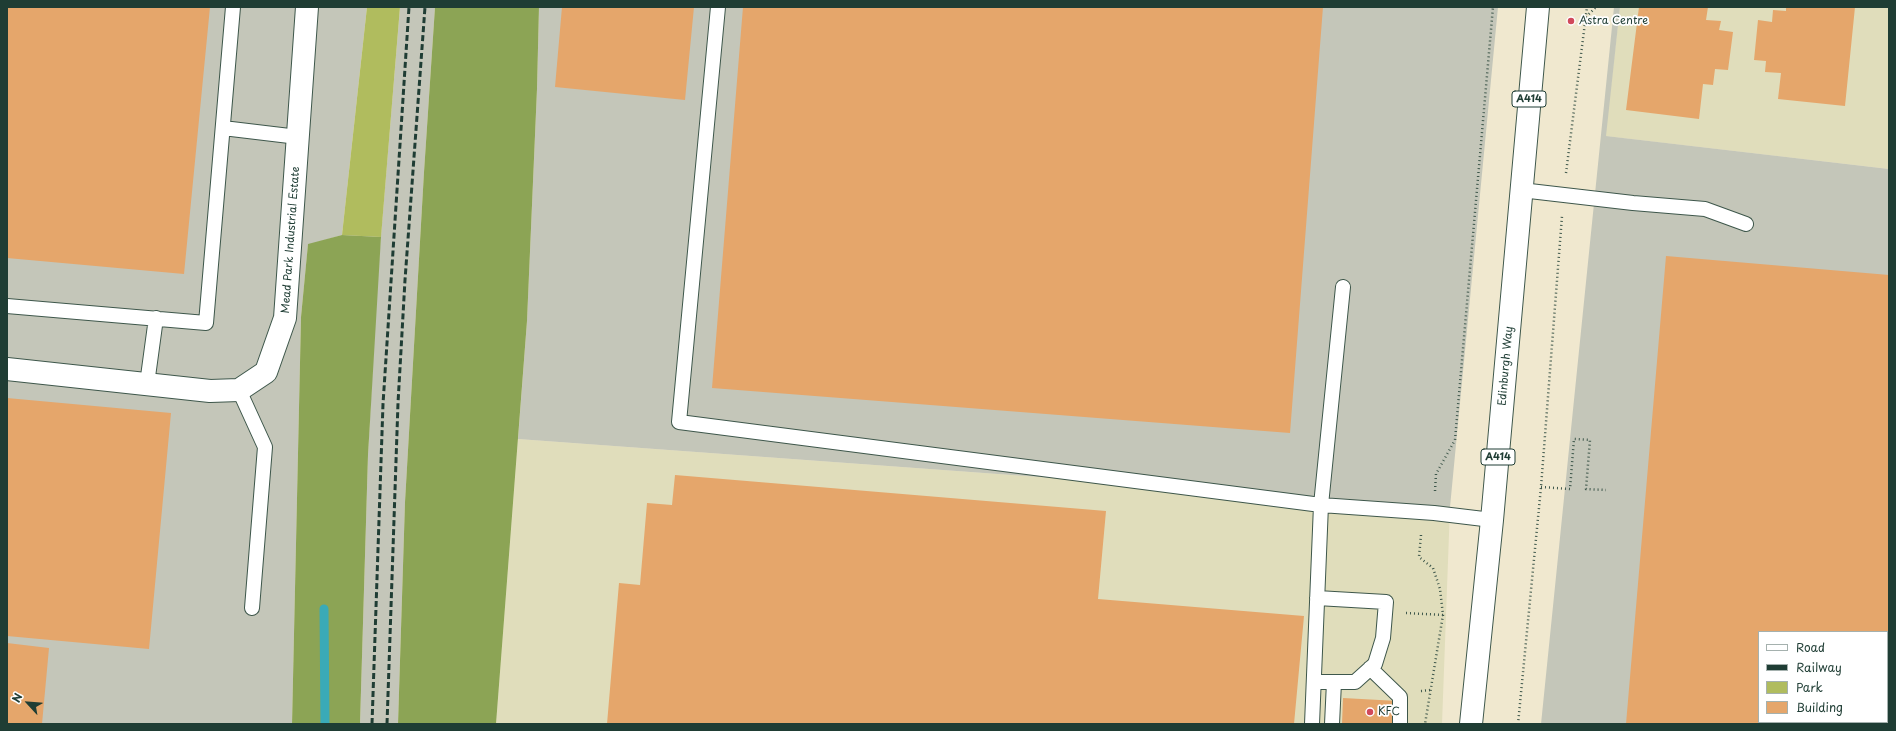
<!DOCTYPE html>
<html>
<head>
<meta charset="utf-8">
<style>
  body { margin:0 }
  #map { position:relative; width:1896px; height:731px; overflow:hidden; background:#f0e8cf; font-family:"Playpen Sans",sans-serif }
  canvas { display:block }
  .frame { position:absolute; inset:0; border:8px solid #1f3d34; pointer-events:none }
  .legend { position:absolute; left:1758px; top:631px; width:130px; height:92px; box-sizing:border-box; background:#fff; border:1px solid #a5b1ae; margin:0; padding:5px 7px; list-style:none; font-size:12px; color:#1f3d34 }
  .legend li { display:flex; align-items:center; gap:8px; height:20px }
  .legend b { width:20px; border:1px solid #a5b1ae }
  .north { position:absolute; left:8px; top:683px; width:40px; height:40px; -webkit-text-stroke:3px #fff; paint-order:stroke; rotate:296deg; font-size:11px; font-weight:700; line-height:16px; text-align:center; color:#1f3d34 }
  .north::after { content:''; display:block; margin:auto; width:14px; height:18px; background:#1f3d34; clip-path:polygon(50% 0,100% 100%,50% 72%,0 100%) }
</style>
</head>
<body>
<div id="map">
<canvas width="1896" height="731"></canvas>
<div class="frame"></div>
<ul class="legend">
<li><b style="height:5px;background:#fff"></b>Road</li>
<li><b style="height:5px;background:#1f3d34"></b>Railway</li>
<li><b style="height:11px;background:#b0bc5e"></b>Park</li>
<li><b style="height:11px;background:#e5a66b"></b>Building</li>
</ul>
<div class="north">N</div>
</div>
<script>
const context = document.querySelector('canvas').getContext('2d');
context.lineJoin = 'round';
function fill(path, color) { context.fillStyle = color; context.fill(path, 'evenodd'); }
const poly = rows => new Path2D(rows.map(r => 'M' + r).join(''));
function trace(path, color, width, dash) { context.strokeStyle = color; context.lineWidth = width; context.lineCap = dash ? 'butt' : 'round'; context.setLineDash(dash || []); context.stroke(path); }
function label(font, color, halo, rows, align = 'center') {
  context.font = font + ' "Playpen Sans",sans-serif'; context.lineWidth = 3.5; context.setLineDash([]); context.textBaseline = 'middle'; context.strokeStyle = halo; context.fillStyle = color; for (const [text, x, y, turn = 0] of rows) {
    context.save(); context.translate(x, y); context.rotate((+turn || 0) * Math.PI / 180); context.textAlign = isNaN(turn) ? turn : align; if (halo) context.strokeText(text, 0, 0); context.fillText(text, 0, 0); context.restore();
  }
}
fill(poly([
  [1620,7,1889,7,1889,169,1605,136],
  [518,439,1450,507,1442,724,496,724]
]), '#e0ddbb');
fill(poly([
  [7,7,367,7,342,235,308,245,301,317,292,724,7,724],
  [400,7,435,7,424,172,405,502,398,724,360,724,368,455,377,284],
  [539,7,1498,7,1450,507,518,439,527,321,537,89],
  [1614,7,1620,7,1606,136,1889,169,1889,724,1541,724],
  [1759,632,1887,632,1887,722,1759,722]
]), '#c4c6b9');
fill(poly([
  [367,7,400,7,381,237,342,235]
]), '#b0bc5e');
fill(poly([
  [435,7,539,7,537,89,527,321,496,724,398,724,405,502,424,172],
  [342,235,381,237,368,455,360,724,292,724,301,317,308,244]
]), '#8ca455');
trace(poly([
  [324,609,325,724]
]), '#3aaab7', 9);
fill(poly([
  [7,7,210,7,184,274,7,258],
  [562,7,694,7,685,100,555,87],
  [743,7,1323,7,1290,433,712,388],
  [1639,7,1708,7,1706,20,1721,21,1719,30,1733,32,1728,70,1715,69,1713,85,1703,84,1699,119,1626,110],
  [1786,7,1855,7,1845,106,1778,99,1781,73,1765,72,1766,61,1754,60,1758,20,1772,22,1773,10,1786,11],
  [1666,256,1889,275,1889,724,1626,724],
  [1759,632,1887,632,1887,722,1759,722],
  [7,398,171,413,149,649,7,636],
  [675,475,1106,511,1098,599,1304,616,1294,724,607,724,619,583,640,585,647,503,672,505],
  [7,643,49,648,42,724,7,724],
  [1343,698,1398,701,1398,724,1342,724]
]), '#e5a66b');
const lane = poly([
  [718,7,679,422,1321,505,1343,287],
  [223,128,298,137],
  [1521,190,1633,203,1705,209,1746,224],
  [7,306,206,323,233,7],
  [147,384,156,318],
  [239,390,265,447,252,608],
  [1370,668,1400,697,1400,724],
  [1315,682,1355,682,1375,664,1383,638,1386,602,1317,598],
  [1312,724,1321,505,1434,513,1492,520],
  [1332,724,1334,682]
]);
const street = poly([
  [7,369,210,391,239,390,266,372,285,318,307,7]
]);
const highway = poly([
  [1471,724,1492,520,1538,7]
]);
trace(lane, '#3e574b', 16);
trace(street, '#3e574b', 24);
trace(highway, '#3e574b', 24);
trace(poly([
  [1586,17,1596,7],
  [1566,173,1587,7],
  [1541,487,1570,489,1574,439,1590,440,1586,489,1606,490],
  [1435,491,1436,474,1455,440,1493,7],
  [1421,535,1419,557,1433,568,1440,589,1443,615,1425,724],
  [1406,613,1443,615],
  [1421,691,1431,690],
  [1518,724,1541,487,1562,216]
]), '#3e574b', 2.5, [1, 3]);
trace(lane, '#fff', 14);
trace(street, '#fff', 22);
trace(highway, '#fff', 22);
trace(poly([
  [372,724,383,404,409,7],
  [387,724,398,403,405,280,425,7]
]), '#1f3d34', 3, [6, 3]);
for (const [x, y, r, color] of [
  [1571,21,4,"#d1495b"],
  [1370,712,4,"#d1495b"]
]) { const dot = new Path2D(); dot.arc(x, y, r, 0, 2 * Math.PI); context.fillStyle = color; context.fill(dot); trace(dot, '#fff', 1.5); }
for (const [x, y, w] of [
  [1529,99,34],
  [1498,457,34]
]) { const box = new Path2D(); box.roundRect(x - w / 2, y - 8, w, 16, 3); context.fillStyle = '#fff'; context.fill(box); trace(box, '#1f3d34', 1); }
label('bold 10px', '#1f3d34', null, [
  ["A414",1529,99],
  ["A414",1498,457]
]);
label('11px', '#1f3d34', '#fff', [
  ["Astra Centre",1579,21],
  ["KFC",1378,712]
], 'left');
label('11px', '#1f3d34', '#fff', [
  ["Mead Park Industrial Estate",291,240,-86],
  ["Edinburgh Way",1506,366,-85]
]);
</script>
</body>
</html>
